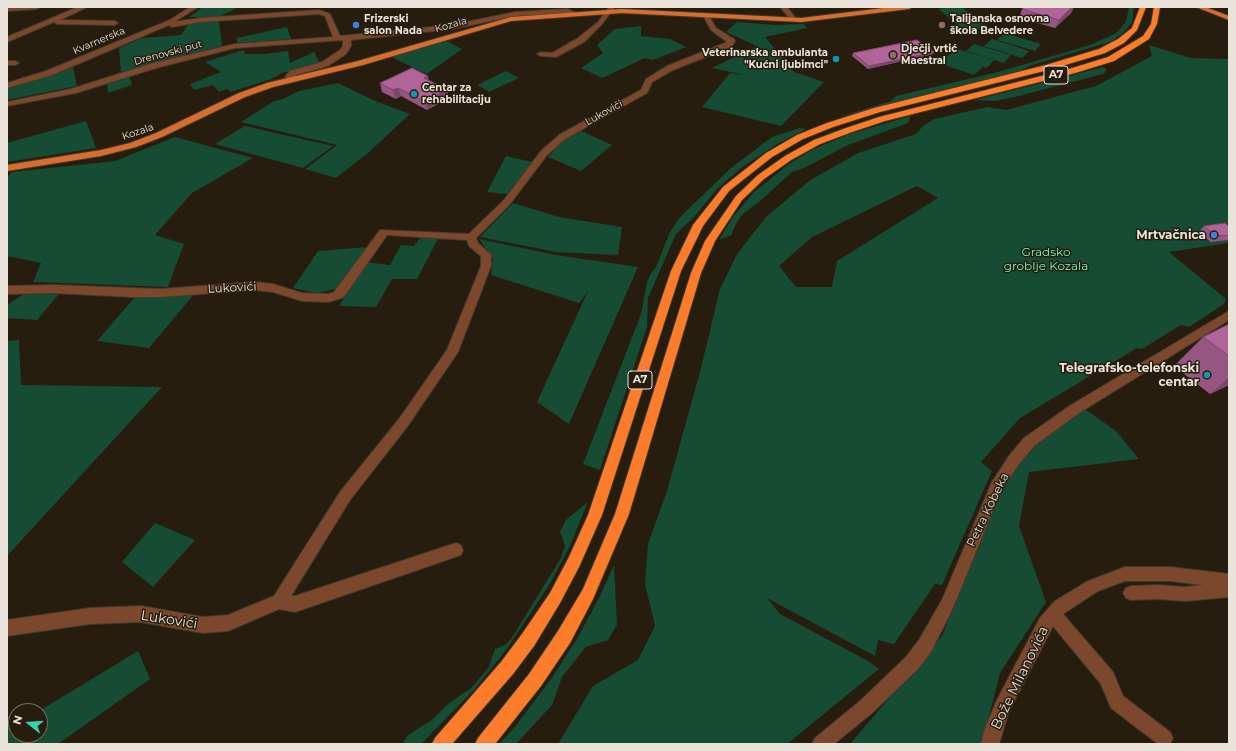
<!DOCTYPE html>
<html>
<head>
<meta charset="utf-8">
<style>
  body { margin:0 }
  #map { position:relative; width:1236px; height:751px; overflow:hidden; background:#271d0f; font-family:Montserrat,sans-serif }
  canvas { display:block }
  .frame { position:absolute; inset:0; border:8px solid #eae3da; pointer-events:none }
  .north { position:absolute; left:8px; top:703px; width:40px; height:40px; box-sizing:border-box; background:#271d0f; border:1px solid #756c60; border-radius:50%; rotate:287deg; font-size:11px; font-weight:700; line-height:16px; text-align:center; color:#eae3da }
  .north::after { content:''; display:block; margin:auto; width:14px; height:18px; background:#32d4a9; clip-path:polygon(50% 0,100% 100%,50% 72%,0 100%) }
</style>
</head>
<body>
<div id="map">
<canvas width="1236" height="751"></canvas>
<div class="frame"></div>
<div class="north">N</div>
</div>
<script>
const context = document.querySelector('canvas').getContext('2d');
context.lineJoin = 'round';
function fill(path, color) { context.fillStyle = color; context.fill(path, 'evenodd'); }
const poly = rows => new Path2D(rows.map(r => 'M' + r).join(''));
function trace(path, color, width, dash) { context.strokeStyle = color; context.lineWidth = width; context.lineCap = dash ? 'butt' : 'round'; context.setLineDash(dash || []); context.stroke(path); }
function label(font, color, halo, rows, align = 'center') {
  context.font = font + ' Montserrat,sans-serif'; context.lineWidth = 3; context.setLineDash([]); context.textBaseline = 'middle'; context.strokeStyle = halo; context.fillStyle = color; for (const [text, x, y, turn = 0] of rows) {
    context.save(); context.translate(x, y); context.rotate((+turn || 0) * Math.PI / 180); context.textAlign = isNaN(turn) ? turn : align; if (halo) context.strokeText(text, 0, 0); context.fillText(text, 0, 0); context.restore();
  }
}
fill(poly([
  [203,7,239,7,218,17,189,17],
  [952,7,962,7,990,28,966,31,938,9],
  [1129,7,1134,7,1132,22,1123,33,1110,42,1029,66,1018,72,835,118,891,101,896,96,998,72,1087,46,1115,34,1126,22],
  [219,21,222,46,121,72,119,48,142,38,181,35,190,22],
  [737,22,775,25,804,24,807,28,765,37,794,72,824,82,781,126,702,107,730,73,745,75,712,68,757,46,726,32],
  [641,26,641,36,670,39,686,47,653,60,645,58,602,78,581,68,603,53,597,45,615,29],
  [287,27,291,39,237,43,237,38],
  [1004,33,1041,44,1035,51,997,40],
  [992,39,1029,51,1022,58,984,46],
  [444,40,462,49,427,74,391,57],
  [974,44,1011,55,1004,63,966,51],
  [1149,45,1191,58,1229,59,1229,243,1169,252,1226,299,1224,304,1189,327,1181,325,1142,349,1137,348,1020,418,981,462,992,471,942,585,935,584,894,644,878,640,875,656,767,598,780,614,868,661,879,669,787,744,558,744,593,686,638,660,655,626,645,584,648,544,667,491,701,368,720,289,737,254,766,217,809,181,858,153,916,134,923,126,934,119,987,107,1006,110,1096,86,1152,56],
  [917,186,938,198,837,261,832,287,796,287,779,266,812,237],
  [957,49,994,60,987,68,972,63,983,67,974,75,939,63],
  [243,50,246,54,265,54,288,51,290,63,314,52,320,63,282,73,271,79,231,92,227,89,219,92,213,85,194,90,190,84,221,72,205,62],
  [73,67,77,86,7,100,7,88,54,75],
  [1104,67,1107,70,1103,74,1015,97,994,101,975,100],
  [506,71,519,78,489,92,477,85],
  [129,75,132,85,108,93,107,82],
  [338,83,373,100,410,114,368,153,336,178,305,169,337,145,241,122,274,101,283,99,299,91],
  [910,116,909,122,903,125,848,145,804,168,792,172,759,202,743,214,737,222,731,235,719,240,732,218,754,192,789,164,814,149,850,134],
  [86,121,96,148,7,162,7,143],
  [245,126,333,146,303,168,215,144],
  [800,128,806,129,777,144,741,168,717,189,696,215,676,234,648,298,647,327,600,470,583,464,641,314,647,282,651,273,656,267,670,232,680,217,731,168,772,137],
  [579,130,612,145,581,171,548,157,563,140],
  [175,137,253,158,192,193,155,235,184,244,168,287,33,282,41,263,7,256,7,177,12,172,115,161],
  [506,156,532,162,508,194,487,192],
  [513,203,559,217,622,227,618,255,556,252,480,237],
  [421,237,438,239,417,279,392,279,376,307,339,306,366,262,390,265,401,245,414,246],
  [479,239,556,255,638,267,569,424,537,402,588,291,579,303,491,275,493,259],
  [368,247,341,288,316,293,293,288,318,251],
  [25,293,60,293,37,320,7,318,7,305],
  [195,293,149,348,97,341,135,297],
  [19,340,21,385,162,387,7,556,7,341],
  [1082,407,1116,431,1139,459,1029,472,1019,526,1046,602,1000,673,982,744,850,744,942,636,999,490,1029,445],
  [588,502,570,546,551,582,509,646,475,689,421,744,402,744,408,735,432,720,448,704,471,688,489,667,495,649,505,645,511,639,561,558,565,545,560,532,566,520],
  [155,523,195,540,153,587,122,562],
  [614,565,617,625,608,640,586,647,562,677,552,705,516,744,499,744,514,728,551,679,578,637,599,598],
  [138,651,150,679,58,744,33,744,29,735,40,735,40,711,39,711],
  [10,716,16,727,16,735,20,735,24,744,7,744,7,718]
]), '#164b34');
const minor = poly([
  [7,7,40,7,37,9,7,11,7,7],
  [78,7,87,7,60,20,115,21,118,23,115,25,57,24,54,22,7,42,7,37,78,7],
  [190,7,198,7,174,22,200,18,319,10,330,14,340,36,452,25,515,12,567,9,576,13,573,15,566,13,515,16,452,29,351,40,351,46,346,54,328,66,296,75,293,81,290,81,285,77,290,71,322,62,340,50,343,46,343,40,235,48,156,68,76,93,7,106,7,102,71,89,150,64,235,44,333,37,325,16,319,14,200,22,172,27,169,25,52,75,7,88,7,83,46,71,80,57,170,20,190,7],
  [609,7,615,7,602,24,584,42,556,57,541,56,537,54,541,52,552,53,578,38,598,22,609,7],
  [780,7,787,7,797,20,796,21,792,21,780,7],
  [705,16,709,16,716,28,734,39,735,41,731,47,673,70,652,82,647,93,565,139,547,155,510,204,476,238,478,243,491,255,491,266,458,352,407,427,350,500,291,596,295,596,456,543,461,545,463,550,461,555,295,612,279,609,228,631,203,633,141,622,90,624,7,636,7,620,90,608,141,606,203,617,228,615,274,596,340,492,399,419,447,350,481,266,481,256,469,246,467,240,387,235,346,294,342,298,328,302,302,301,273,292,255,290,161,297,132,297,54,293,7,294,7,286,54,285,161,289,255,282,273,284,302,293,328,294,334,292,380,230,469,234,504,200,541,151,559,135,641,90,646,79,667,66,725,43,727,42,711,30,704,17,705,16],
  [7,61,15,61,19,63,15,65,7,65,7,61],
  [1229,311,1229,320,1079,413,1034,446,1019,464,1002,489,952,610,931,652,918,669,872,713,834,744,812,744,815,738,860,701,906,657,919,640,942,600,992,482,1009,456,1024,438,1071,405,1229,311],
  [1125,567,1170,567,1229,574,1229,597,1185,601,1158,599,1131,600,1126,598,1123,593,1126,588,1131,586,1158,585,1185,587,1203,585,1170,581,1125,581,1098,591,1063,614,1113,672,1123,696,1170,732,1173,738,1170,744,1158,744,1111,708,1101,684,1053,626,1009,711,999,744,981,744,984,731,997,700,1040,618,1055,601,1088,581,1125,567]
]);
const major = poly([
  [892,7,912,7,909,9,801,22,622,13,511,21,363,65,273,87,245,97,162,137,136,147,101,156,7,171,7,165,101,150,130,143,156,133,239,93,267,83,358,61,511,17,622,9,801,18,892,7],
  [1196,7,1205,7,1229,16,1229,20,1196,7]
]);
const highway = poly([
  [1140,7,1146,7,1137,30,1124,43,1105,53,1052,69,880,112,833,127,803,139,772,157,729,191,703,226,681,271,602,515,579,567,560,603,534,646,513,674,452,744,432,744,435,738,501,662,522,634,550,593,569,557,588,515,671,271,693,225,723,187,766,153,797,135,827,123,874,108,1046,65,1099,49,1118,39,1132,28,1140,7],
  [1154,7,1160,7,1157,24,1149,39,1114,61,1075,73,885,121,852,132,820,144,791,160,764,179,742,200,715,241,701,273,629,514,593,599,570,643,541,686,495,744,475,744,478,738,529,674,558,631,583,589,615,514,691,273,705,241,736,196,758,175,785,156,814,140,846,128,879,117,1069,69,1108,57,1143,36,1151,24,1154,7]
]);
trace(minor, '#42392b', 2);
trace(major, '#42392b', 2);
trace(highway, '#42392b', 2);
fill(minor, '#7b482d');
fill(major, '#d76e2f');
fill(highway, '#fb7c2b');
fill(poly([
  [1022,9,1072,12,1055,28,1019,18],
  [934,52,933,54,868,69,852,56,853,53],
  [429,80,447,90,449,98,427,110,401,96,396,99,382,92,380,83],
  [1204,226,1229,227,1229,240,1211,242,1199,232],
  [1229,324,1229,385,1210,394,1174,366,1203,337]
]), '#975682');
fill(poly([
  [1072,7,1074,7,1072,12,1055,28,1059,20],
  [934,52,933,54,868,69,869,66],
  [428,76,430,84,424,78],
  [398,88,401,96,396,99,393,90],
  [447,90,449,98,427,110,425,101],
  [1229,377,1229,385,1210,394]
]), '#7b466a');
const building = poly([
  [1025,7,1072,7,1059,20,1022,9,1025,7],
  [917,40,934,52,869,66,853,53,917,40],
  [412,68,428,76,424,78,447,90,425,101,398,88,393,90,380,83,412,68],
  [1225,223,1229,227,1229,235,1216,236,1204,226,1225,223],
  [1229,324,1229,356,1203,337,1229,324]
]);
fill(building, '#b06497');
trace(building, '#7b466a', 1);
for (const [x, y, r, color] of [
  [356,25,4,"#3f7fe0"],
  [942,25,4,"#8d6e63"],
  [893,55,4,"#8d6e63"],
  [836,59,4,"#0f9aa8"],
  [414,94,4,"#0f9aa8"],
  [1214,235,4,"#3f7fe0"],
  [1207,375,4,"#0f9aa8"]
]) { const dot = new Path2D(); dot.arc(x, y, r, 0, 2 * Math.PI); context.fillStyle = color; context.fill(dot); trace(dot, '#271d0f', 1.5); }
label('bold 10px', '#eae3da', '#271d0f', [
  ["Frizerski",364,19],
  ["salon Nada",364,31],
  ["Talijanska osnovna",950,19],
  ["škola Belvedere",950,31],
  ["Dječji vrtić",901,49],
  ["Maestral",901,61],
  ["Veterinarska ambulanta",828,53,"right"],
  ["\"Kućni ljubimci\"",828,65,"right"],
  ["Centar za",422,88],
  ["rehabilitaciju",422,100]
], 'left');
label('10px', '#eae3da', '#271d0f', [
  ["Kozala",451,25,-16],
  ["Kvarnerska",99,41,-23],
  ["Drenovski put",168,53,-15],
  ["Lukovići",604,113,-29],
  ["Kozala",138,132,-19]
]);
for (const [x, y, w] of [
  [1056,75,24],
  [640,380,24]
]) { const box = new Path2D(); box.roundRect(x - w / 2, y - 9, w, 18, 3); context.fillStyle = '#271d0f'; context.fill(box); trace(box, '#eae3da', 1); }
label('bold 11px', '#eae3da', null, [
  ["A7",1056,75],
  ["A7",640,380]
]);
label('bold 12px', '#eae3da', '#271d0f', [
  ["Mrtvačnica",1206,235],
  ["Telegrafsko-telefonski",1199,368],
  ["centar",1199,382]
], 'right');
label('12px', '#76fcbe', '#271d0f', [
  ["Gradsko",1046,252],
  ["groblje Kozala",1046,266]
]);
label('12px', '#eae3da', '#271d0f', [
  ["Lukovići",232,288,-3],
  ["Petra Kobeka",988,510,-64]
]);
label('14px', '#eae3da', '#271d0f', [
  ["Lukovići",169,620,9],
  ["Bože Milanovića",1020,678,-64]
]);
</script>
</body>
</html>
